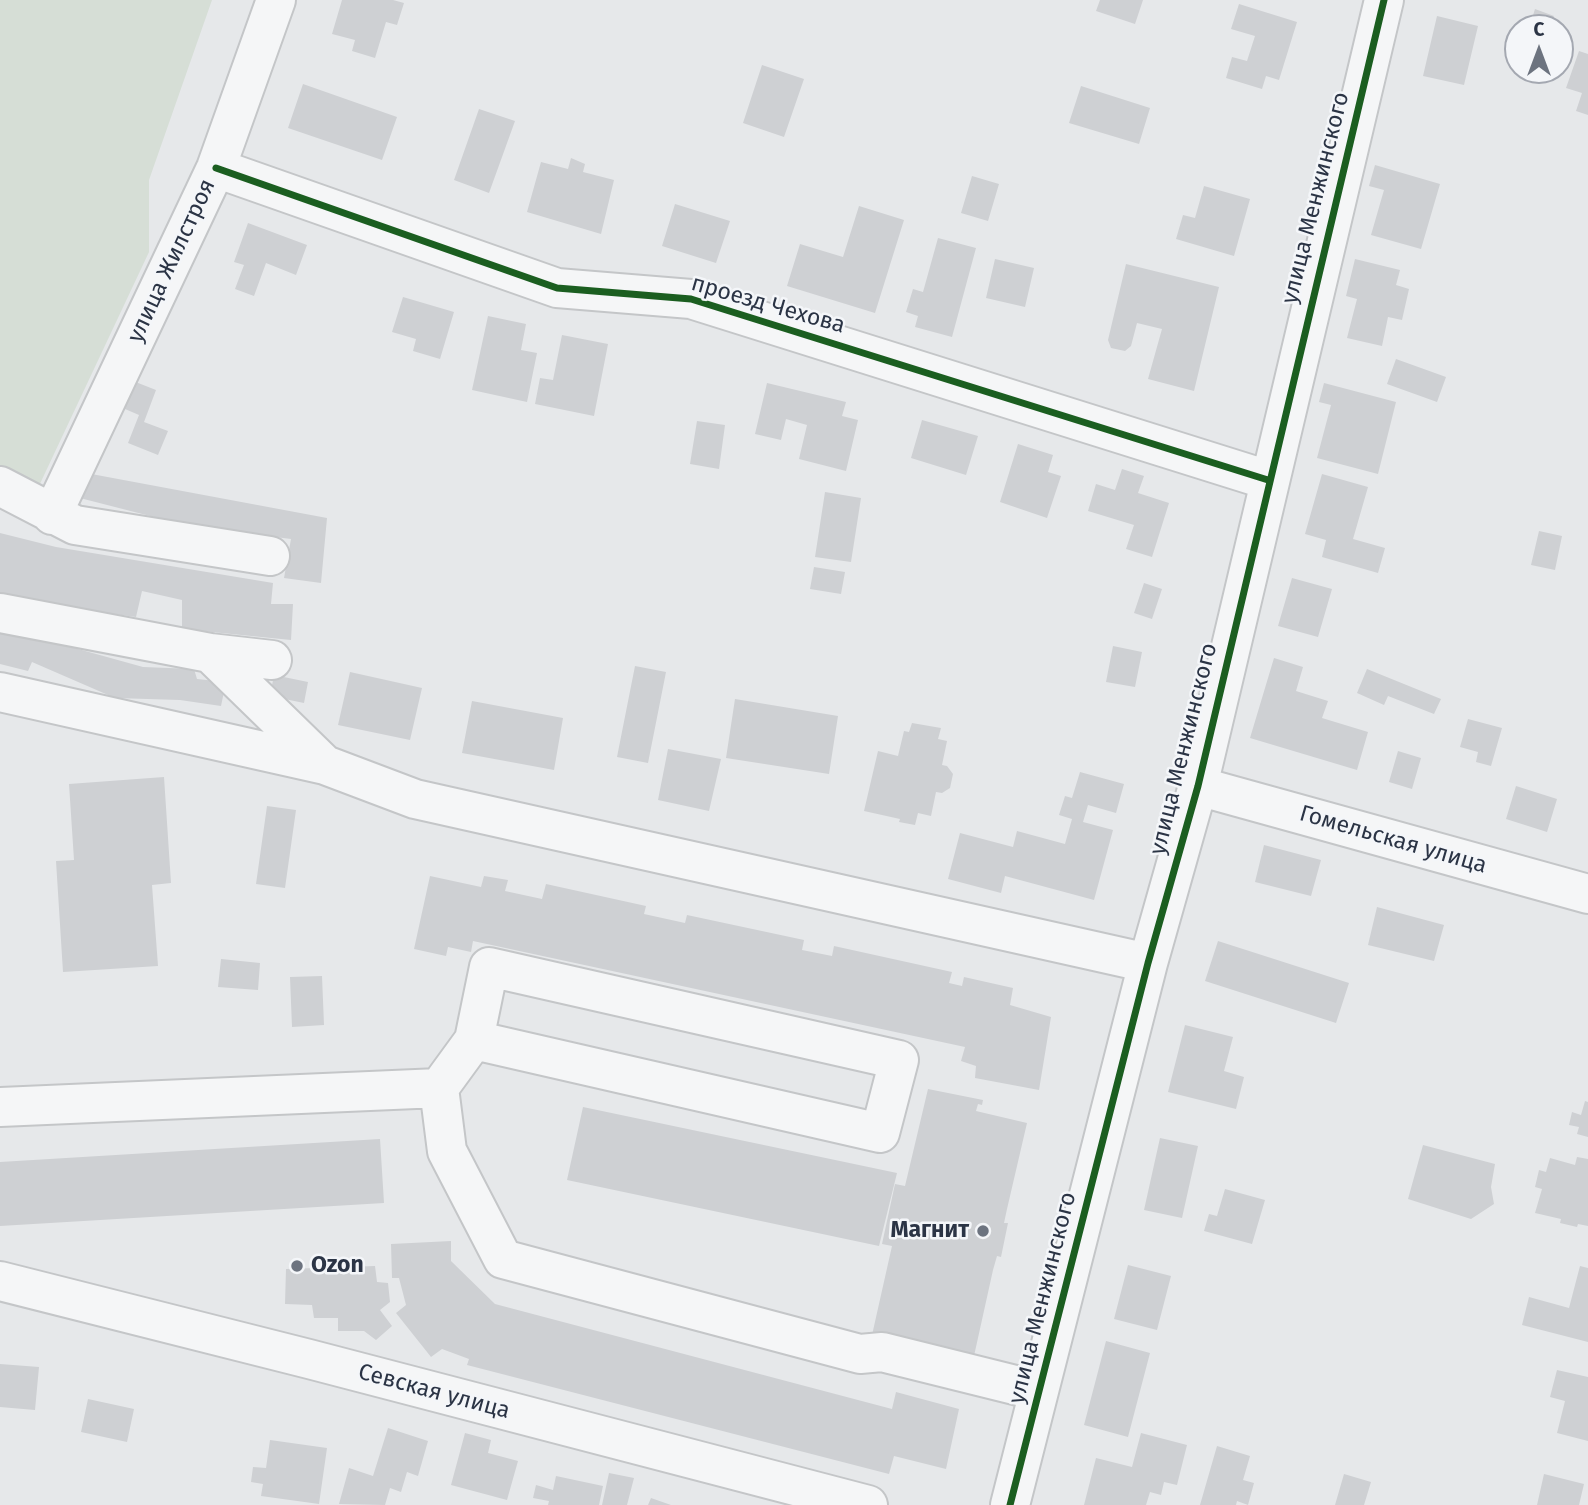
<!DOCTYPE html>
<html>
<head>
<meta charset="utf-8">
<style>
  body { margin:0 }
  #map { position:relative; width:1588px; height:1505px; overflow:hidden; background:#e6e8ea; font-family:"Fira Sans",sans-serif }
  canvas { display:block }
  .north { position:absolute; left:1504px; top:14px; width:70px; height:70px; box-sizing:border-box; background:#f4f6f9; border:2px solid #a4a8b1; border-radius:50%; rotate:0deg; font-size:19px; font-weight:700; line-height:28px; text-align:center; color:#2b3445 }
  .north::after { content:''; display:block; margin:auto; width:24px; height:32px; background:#6c737f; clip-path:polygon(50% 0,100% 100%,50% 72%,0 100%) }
</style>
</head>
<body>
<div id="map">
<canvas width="1588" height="1505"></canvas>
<div class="north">С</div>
</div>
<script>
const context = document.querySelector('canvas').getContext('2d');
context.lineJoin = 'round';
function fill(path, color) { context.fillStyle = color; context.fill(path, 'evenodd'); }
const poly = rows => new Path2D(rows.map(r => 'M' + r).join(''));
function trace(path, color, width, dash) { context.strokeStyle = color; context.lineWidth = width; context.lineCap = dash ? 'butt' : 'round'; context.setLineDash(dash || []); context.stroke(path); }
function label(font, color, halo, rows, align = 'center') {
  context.font = font + ' "Fira Sans",sans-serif'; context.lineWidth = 5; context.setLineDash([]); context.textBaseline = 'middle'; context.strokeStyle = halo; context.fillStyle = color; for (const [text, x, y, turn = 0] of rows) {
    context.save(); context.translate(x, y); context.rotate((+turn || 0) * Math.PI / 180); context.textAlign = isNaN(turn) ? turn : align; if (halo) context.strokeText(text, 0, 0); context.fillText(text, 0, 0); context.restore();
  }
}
fill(poly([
  [0,0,212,0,149,180,149,252,38,488,0,466]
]), '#d6ded6');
fill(poly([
  [342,0,393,0,404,3,397,25,386,22,375,58,352,51,355,40,332,34],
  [1100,0,1143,0,1135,24,1096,11],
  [1239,4,1297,22,1279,80,1266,76,1262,89,1226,78,1232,57,1247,61,1255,36,1231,29],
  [1535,9,1554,16,1550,28,1529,28],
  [1437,16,1478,26,1464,85,1423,76],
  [1579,51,1588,54,1588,115,1576,111,1582,93,1566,88],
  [762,65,804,79,784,137,743,123],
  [303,84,397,117,382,160,288,128],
  [1081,86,1150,108,1139,144,1069,123],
  [479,109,515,121,489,193,454,180],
  [571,158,585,164,583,172,614,180,601,234,527,212,541,162,568,169],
  [1375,165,1440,184,1421,249,1371,235,1384,190,1369,186],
  [972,176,999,184,988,221,961,213],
  [1204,186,1250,199,1234,256,1176,239,1183,215,1195,218],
  [675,204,730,221,716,263,662,246],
  [859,206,904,220,875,313,787,286,800,244,843,257],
  [248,223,307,245,296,275,266,263,254,296,235,289,244,265,234,262],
  [938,238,976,248,952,337,915,327,918,316,906,312,913,289,923,292],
  [995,259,1034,268,1025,307,986,298],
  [1355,259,1400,270,1396,285,1409,289,1402,320,1388,317,1382,346,1347,338,1357,299,1346,296],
  [1126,264,1219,287,1194,391,1148,379,1162,329,1137,323,1131,346,1125,351,1111,348,1108,340],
  [403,297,454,312,440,359,413,351,416,339,392,332],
  [488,316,526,324,521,350,537,353,527,402,472,390],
  [562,335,608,344,594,416,535,404,540,378,553,380],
  [1396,359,1446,377,1437,402,1387,384],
  [128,379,156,390,144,422,168,431,158,455,128,443,139,415,118,406],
  [767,383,846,402,842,416,858,420,846,471,799,459,807,425,786,419,781,440,755,434],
  [1324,383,1396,402,1378,474,1317,458,1331,405,1319,402],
  [922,420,978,436,966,475,911,458],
  [697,421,725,425,719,469,690,464],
  [1018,444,1053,455,1048,472,1061,476,1047,518,1000,502],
  [1122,469,1144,476,1138,493,1169,503,1152,557,1126,549,1134,525,1088,511,1096,484,1115,490],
  [86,473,327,518,321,583,284,578,291,539,189,526,76,497],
  [1322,474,1368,487,1353,539,1385,548,1378,573,1322,557,1326,540,1305,534],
  [825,492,861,498,851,562,815,557],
  [1539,531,1562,536,1555,570,1531,565],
  [0,533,56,547,273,583,271,604,293,604,291,640,182,629,182,600,142,591,136,617,25,602,0,594],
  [814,567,845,572,841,594,810,589],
  [1292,578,1332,589,1318,637,1278,626],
  [1144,583,1162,589,1152,619,1134,613],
  [0,631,42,639,143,667,194,669,197,679,226,682,221,706,180,700,115,698,32,662,28,671,0,664],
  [1113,646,1142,652,1135,687,1106,682],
  [1274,658,1303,667,1296,691,1328,701,1322,718,1368,732,1357,770,1250,738],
  [635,666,666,672,648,763,617,757],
  [1367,669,1441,699,1434,714,1388,696,1384,705,1357,693],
  [350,672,422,688,410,740,338,725],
  [274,675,308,682,304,703,270,696],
  [735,699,838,716,829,774,726,758],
  [472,701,563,718,554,770,462,753],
  [1468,719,1502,728,1491,766,1476,762,1478,752,1460,747],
  [912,723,941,728,938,739,947,741,942,765,947,766,953,774,950,788,942,793,936,792,931,816,918,813,915,825,899,822,900,819,864,811,878,751,898,756,904,731,909,732],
  [668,749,721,759,709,811,658,800],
  [1398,751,1421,758,1412,789,1389,782],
  [1080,772,1124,784,1116,813,1088,805,1083,822,1113,830,1094,900,1005,876,1001,893,948,879,960,833,1013,847,1017,831,1065,844,1072,819,1059,815,1065,796,1072,798],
  [164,777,171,883,152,885,158,966,63,972,56,861,74,860,69,784],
  [1516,786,1557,799,1547,832,1506,819],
  [267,806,296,810,285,888,256,884],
  [1264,845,1321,860,1311,896,1255,882],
  [430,876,481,887,484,876,508,880,505,891,542,899,546,884,646,906,644,914,685,923,687,915,804,940,802,950,832,956,834,946,952,972,949,983,962,986,964,977,1013,988,1010,1005,1051,1017,1039,1090,975,1078,976,1066,961,1061,965,1047,473,941,471,952,448,947,446,956,414,949],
  [1377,907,1444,925,1434,961,1368,945],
  [1218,941,1349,983,1336,1023,1205,981],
  [221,959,260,963,258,990,218,987],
  [322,976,324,1025,292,1027,290,977],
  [1185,1025,1233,1037,1224,1071,1244,1077,1236,1109,1168,1092],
  [928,1089,983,1100,982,1105,978,1104,976,1111,1027,1123,1007,1209,1004,1223,1008,1223,1001,1257,997,1256,993,1270,974,1356,870,1344,892,1246,882,1244,895,1184,905,1186],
  [1585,1101,1588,1102,1588,1137,1577,1134,1579,1127,1569,1125,1572,1112,1581,1115],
  [583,1107,897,1173,879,1246,567,1180],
  [1160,1138,1198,1146,1182,1218,1144,1210],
  [380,1139,384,1203,0,1226,0,1162],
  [1423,1145,1495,1164,1491,1187,1494,1204,1471,1219,1408,1199],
  [1577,1157,1588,1159,1588,1226,1578,1224,1577,1227,1560,1223,1561,1219,1535,1213,1542,1189,1535,1187,1539,1170,1546,1172,1550,1158,1575,1165],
  [1225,1189,1265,1200,1252,1244,1204,1231,1209,1214,1217,1216],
  [451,1241,451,1261,495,1304,892,1409,896,1392,959,1409,946,1469,894,1456,889,1474,467,1365,469,1359,442,1349,431,1357,396,1313,406,1305,399,1278,392,1278,391,1244],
  [1128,1265,1171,1276,1157,1330,1114,1319],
  [375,1266,377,1282,388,1283,390,1302,380,1310,392,1326,376,1340,364,1331,338,1331,338,1318,314,1318,312,1305,285,1304,286,1269],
  [1580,1266,1588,1268,1588,1342,1522,1325,1529,1297,1569,1308],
  [1106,1341,1150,1353,1128,1437,1084,1425],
  [0,1364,39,1367,35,1410,0,1407],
  [1557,1370,1588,1377,1588,1441,1557,1433,1565,1401,1550,1397],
  [88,1399,134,1409,127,1442,81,1432],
  [388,1428,428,1441,418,1476,407,1472,401,1492,390,1488,385,1505,339,1504,349,1468,373,1476],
  [465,1433,491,1440,488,1453,518,1461,507,1500,451,1485],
  [1141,1433,1187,1445,1177,1485,1164,1482,1161,1495,1150,1492,1146,1505,1084,1505,1096,1458,1132,1467],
  [270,1440,327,1448,319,1504,261,1496,263,1484,251,1482,253,1467,266,1468],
  [1217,1446,1250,1456,1243,1480,1254,1483,1248,1505,1237,1501,1236,1505,1200,1505],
  [609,1473,634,1478,627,1505,602,1505],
  [1344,1474,1371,1482,1364,1505,1335,1505],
  [1544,1474,1584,1484,1579,1505,1537,1505],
  [556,1476,603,1486,599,1505,548,1505,549,1501,533,1498,536,1485,553,1490],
  [651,1498,671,1505,648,1505]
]), '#ced0d3');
const minor = poly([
  [216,168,557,288,691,299,1268,480],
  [0,486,75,525,270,556],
  [52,515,216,168,276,0],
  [0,613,210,653,272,660],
  [210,653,325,765],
  [0,692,325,765,415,799,1148,963],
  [1198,786,1588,894],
  [439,1088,474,1040,880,1133,899,1060,489,967,474,1040],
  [0,1107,439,1088,447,1151,503,1259,860,1354,882,1352,1039,1391],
  [0,1281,309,1359,868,1505],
  [1010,1505,1148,963,1198,786,1384,0]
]);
trace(minor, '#c4c6c8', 42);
trace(minor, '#f5f6f7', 38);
trace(poly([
  [216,168,557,288,691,299,1268,480],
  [1010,1505,1148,963,1198,786,1384,0]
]), '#1b5e20', 7);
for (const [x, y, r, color] of [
  [983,1231,7,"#6c737f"],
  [297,1266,7,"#6c737f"]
]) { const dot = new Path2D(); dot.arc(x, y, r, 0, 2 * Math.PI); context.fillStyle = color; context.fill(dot); trace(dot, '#f4f6f9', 2.5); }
label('23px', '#2b3445', '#f4f6f9', [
  ["улица Менжинского",1316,198,-76],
  ["улица Жилстроя",172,261,-65],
  ["проезд Чехова",768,305,16],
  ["улица Менжинского",1184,749,-76],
  ["Гомельская улица",1393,840,16],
  ["улица Менжинского",1043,1298,-76],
  ["Севская улица",434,1392,15]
]);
label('bold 23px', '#2b3445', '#f4f6f9', [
  ["Магнит",969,1231],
  ["Ozon",311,1266,"left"]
], 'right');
</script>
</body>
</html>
